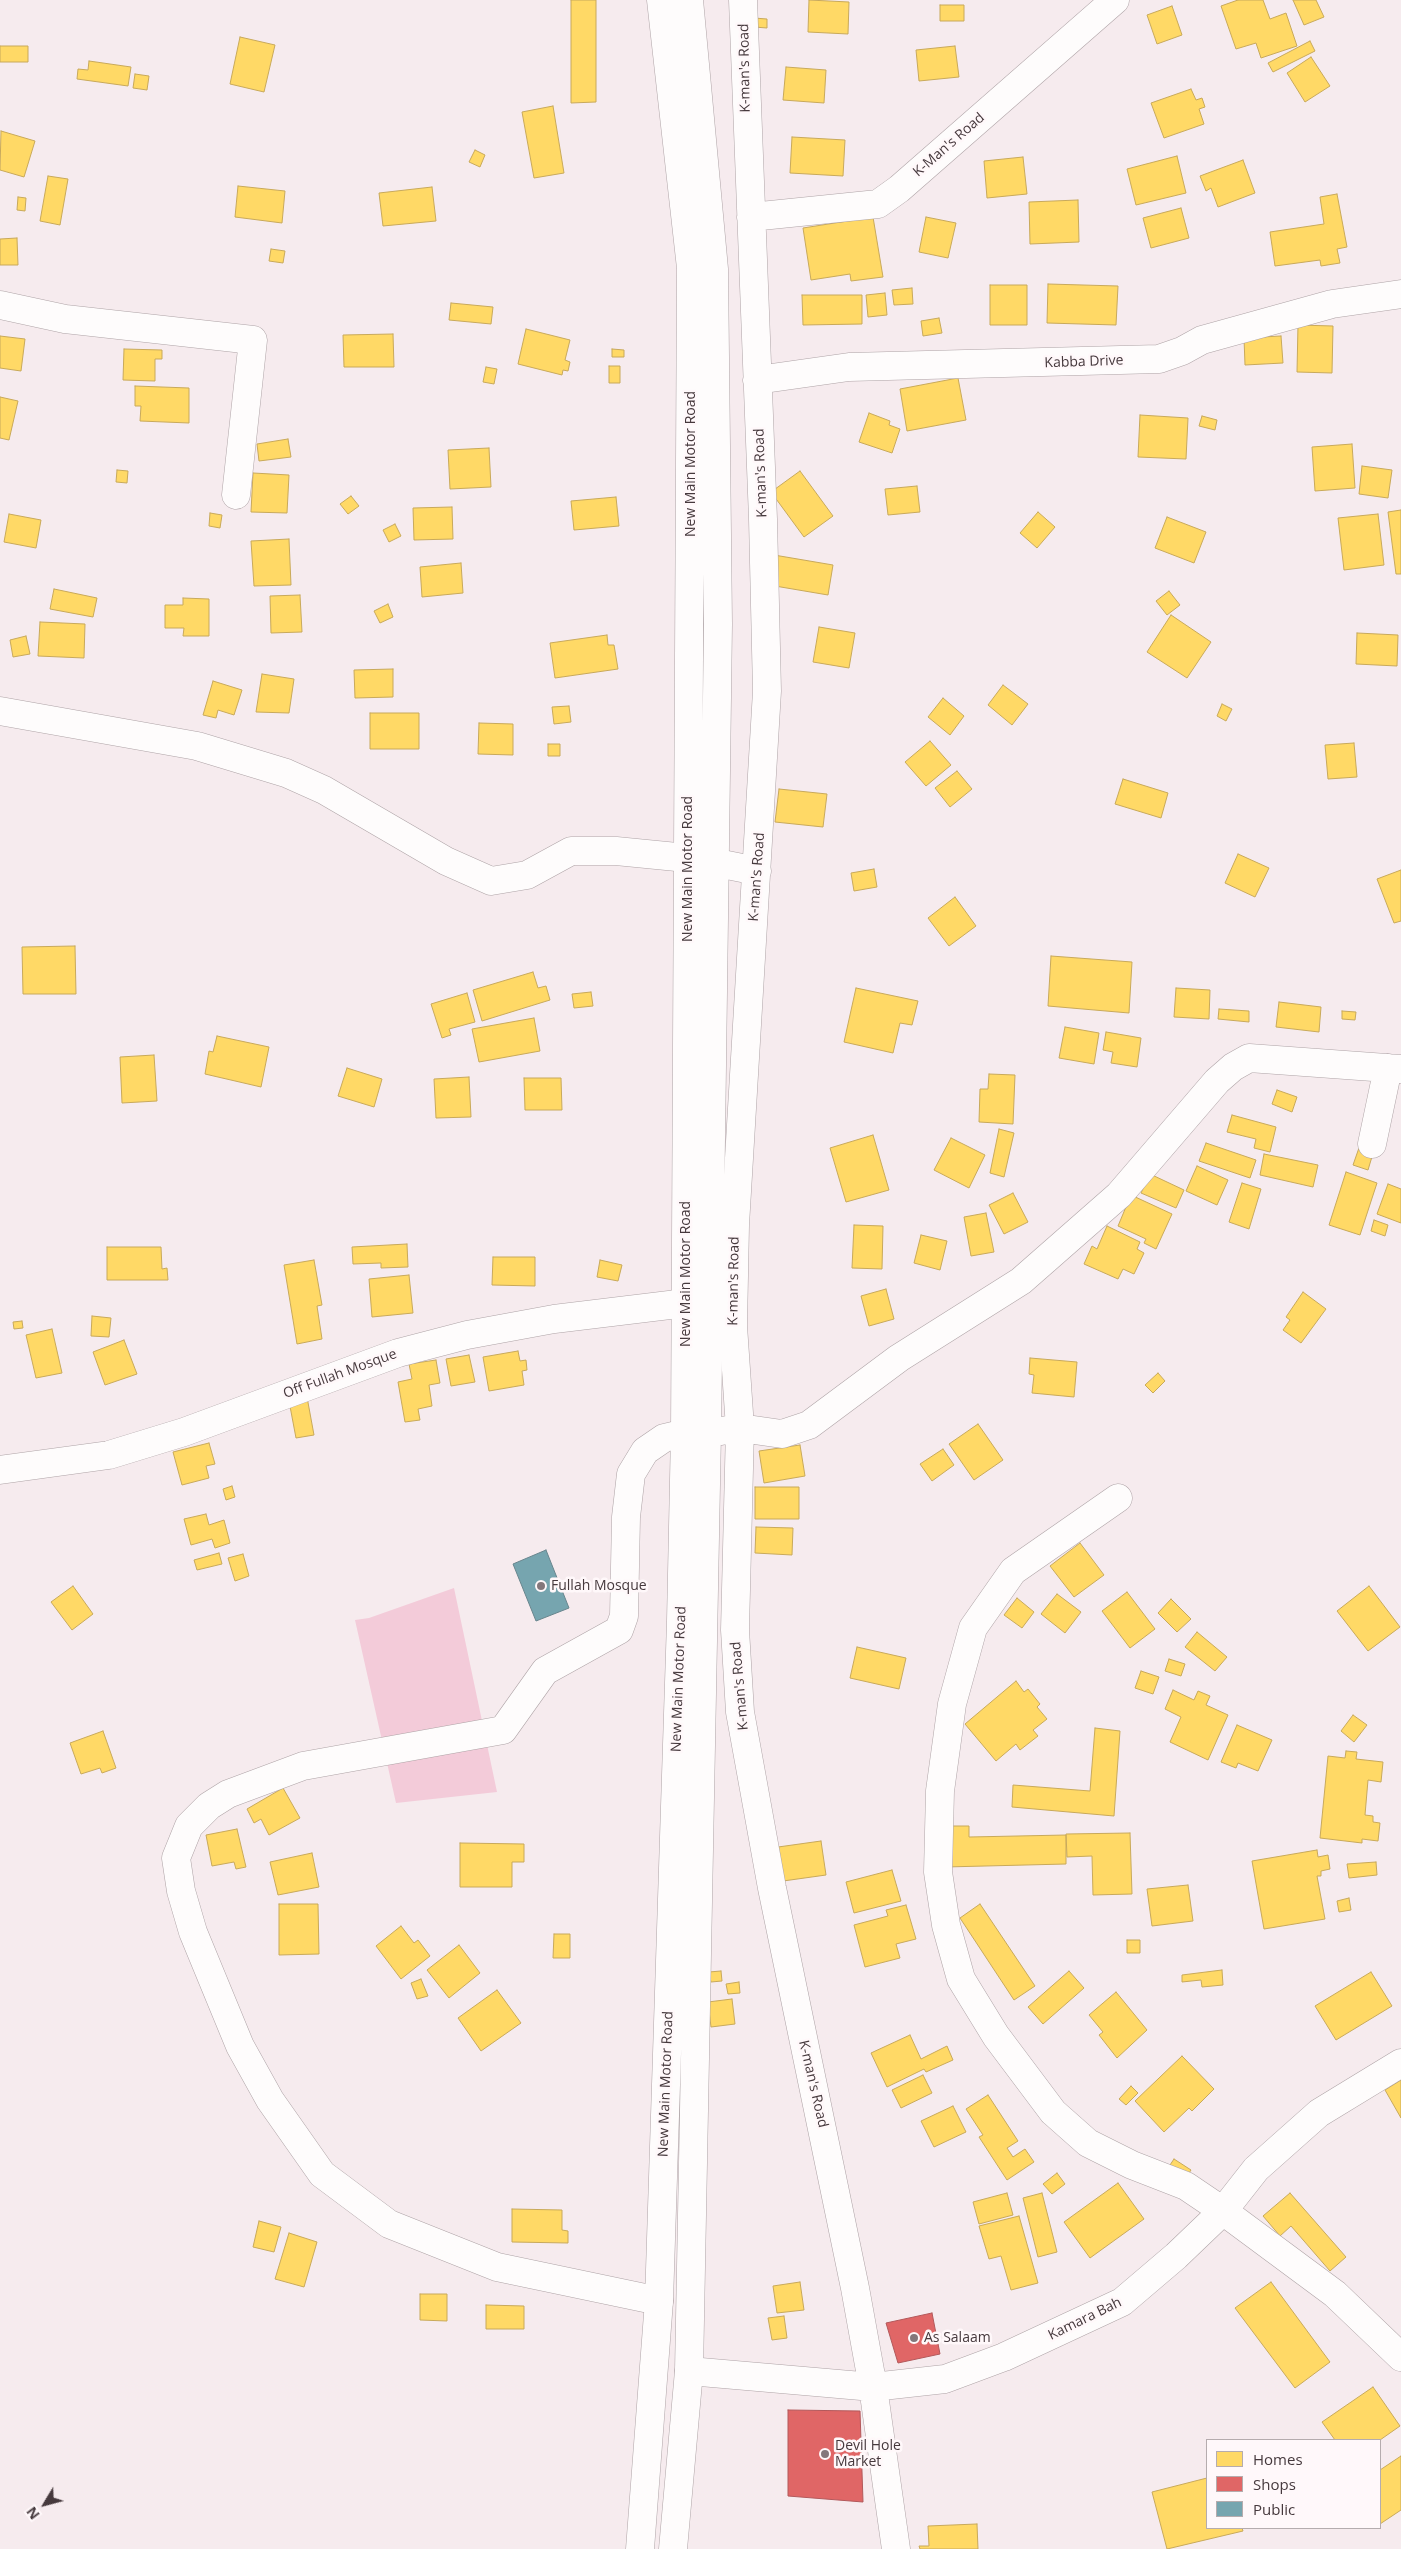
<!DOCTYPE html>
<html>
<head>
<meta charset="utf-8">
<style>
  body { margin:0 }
  #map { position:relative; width:1401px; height:2549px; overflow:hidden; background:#f6ebee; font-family:"Open Sans",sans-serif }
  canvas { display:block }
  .legend { position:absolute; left:1206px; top:2439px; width:175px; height:90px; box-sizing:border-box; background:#fff8fa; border:1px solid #b5acae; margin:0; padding:6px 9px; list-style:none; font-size:15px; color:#46393d }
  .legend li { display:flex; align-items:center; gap:10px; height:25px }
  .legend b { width:25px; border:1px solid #b5acae }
  .north { position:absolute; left:20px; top:2479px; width:50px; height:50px; -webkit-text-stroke:4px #fff8fa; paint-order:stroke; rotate:233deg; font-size:14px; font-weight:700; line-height:20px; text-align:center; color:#46393d }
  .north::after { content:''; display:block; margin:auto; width:18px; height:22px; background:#46393d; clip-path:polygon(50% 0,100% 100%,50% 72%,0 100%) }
</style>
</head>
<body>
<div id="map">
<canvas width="1401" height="2549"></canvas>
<ul class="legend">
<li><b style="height:14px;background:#ffd966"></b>Homes</li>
<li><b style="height:14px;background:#e06666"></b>Shops</li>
<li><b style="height:14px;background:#76a5af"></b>Public</li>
</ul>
<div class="north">N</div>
</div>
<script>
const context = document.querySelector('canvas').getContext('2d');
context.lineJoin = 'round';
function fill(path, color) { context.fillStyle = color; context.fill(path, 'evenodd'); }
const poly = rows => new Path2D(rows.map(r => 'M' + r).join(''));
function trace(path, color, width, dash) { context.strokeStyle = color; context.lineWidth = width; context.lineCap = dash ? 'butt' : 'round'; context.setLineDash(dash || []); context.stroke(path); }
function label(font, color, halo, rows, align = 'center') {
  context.font = font + ' "Open Sans",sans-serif'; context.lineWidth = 5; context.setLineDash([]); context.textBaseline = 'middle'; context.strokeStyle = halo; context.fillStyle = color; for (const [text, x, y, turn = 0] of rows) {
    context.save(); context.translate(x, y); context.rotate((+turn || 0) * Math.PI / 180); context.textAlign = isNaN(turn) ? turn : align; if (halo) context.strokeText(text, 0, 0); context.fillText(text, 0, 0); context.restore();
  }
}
fill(poly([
  [454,1588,497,1792,396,1803,355,1620,369,1618]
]), '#f3cbd9');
const homes = poly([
  [571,0,596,0,596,102,571,103,571,0],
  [809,0,849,2,848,34,808,32,809,0],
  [1238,0,1263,0,1270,19,1286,13,1297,46,1261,58,1256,43,1236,49,1221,6,1238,0],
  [1293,0,1316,0,1324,17,1304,25,1293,0],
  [940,5,964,5,964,21,940,21,940,5],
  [1172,6,1182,35,1157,44,1147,15,1172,6],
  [754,18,767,19,767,28,754,27,754,18],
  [240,37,275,45,264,92,230,84,240,37],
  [1310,41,1315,51,1273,72,1268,63,1310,41],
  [0,46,28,46,28,62,0,62,0,46],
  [955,46,959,77,919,81,916,50,955,46],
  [1311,57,1330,86,1305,102,1287,73,1311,57],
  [89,61,131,67,128,86,77,79,78,69,88,70,89,61],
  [786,67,826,70,824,103,783,100,786,67],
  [135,74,149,76,147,90,133,88,135,74],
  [1191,89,1196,100,1202,98,1205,107,1199,109,1204,124,1164,138,1151,103,1191,89],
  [553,106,564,173,534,178,522,112,553,106],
  [1,131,35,141,24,177,0,170,1,131],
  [792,137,845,140,843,176,790,173,792,137],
  [475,150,485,155,480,167,469,162,475,150],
  [1177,156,1186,193,1136,205,1127,169,1177,156],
  [1023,157,1027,194,987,198,984,161,1023,157],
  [1243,160,1255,193,1218,207,1211,188,1206,191,1200,176,1243,160],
  [48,176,68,179,60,225,40,221,48,176],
  [238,186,285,191,282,223,235,217,238,186],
  [432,187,436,221,383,226,379,193,432,187],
  [1337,194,1347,247,1337,249,1340,263,1321,266,1320,260,1275,266,1270,232,1324,224,1320,197,1337,194],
  [18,197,26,198,25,211,17,210,18,197],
  [1078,200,1079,242,1030,244,1029,202,1078,200],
  [1181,208,1189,238,1151,248,1143,218,1181,208],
  [873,217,883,277,851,281,850,274,811,280,803,228,873,217],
  [926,217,956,223,948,258,919,252,926,217],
  [17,238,18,265,0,265,0,239,17,238],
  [271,249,285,251,283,263,269,261,271,249],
  [1048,284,1118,286,1116,325,1047,323,1048,284],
  [990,285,1027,285,1027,325,990,325,990,285],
  [912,288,913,304,894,305,892,290,912,288],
  [885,293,887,315,868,317,866,295,885,293],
  [802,295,862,295,862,324,803,325,802,295],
  [451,303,493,307,491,324,449,320,451,303],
  [939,318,942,333,923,336,921,321,939,318],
  [1298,325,1333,326,1332,373,1297,372,1298,325],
  [526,329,570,340,565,360,570,362,568,371,563,370,562,375,518,364,526,329],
  [393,334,394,367,344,367,343,335,393,334],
  [0,336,25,339,21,371,0,368,0,336],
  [1281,336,1283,363,1245,365,1244,338,1281,336],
  [124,349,162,350,162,359,155,359,155,381,123,380,124,349],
  [612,349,624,350,624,357,612,357,612,349],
  [609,366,620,366,620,383,609,383,609,366],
  [486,367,497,369,494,384,483,382,486,367],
  [958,378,966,420,907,431,900,389,958,378],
  [135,386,189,388,189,423,140,421,141,406,135,406,135,386],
  [0,397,18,401,9,440,0,438,0,397],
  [869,413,890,421,889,425,900,429,892,453,859,442,869,413],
  [1140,415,1188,418,1186,459,1138,457,1140,415],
  [1202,416,1217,420,1215,430,1199,426,1202,416],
  [288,439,291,457,259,461,257,444,288,439],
  [1352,444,1355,488,1315,491,1312,447,1352,444],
  [489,448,491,487,450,489,448,450,489,448],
  [1362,466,1392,470,1388,498,1359,494,1362,466],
  [117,470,128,471,127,483,116,482,117,470],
  [800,471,833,516,804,537,771,492,800,471],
  [253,473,289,475,287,513,251,512,253,473],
  [917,486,920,512,888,515,885,489,917,486],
  [351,496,359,506,348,514,340,504,351,496],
  [616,497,619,526,574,530,571,501,616,497],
  [452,507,453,539,414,540,413,508,452,507],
  [1401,510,1401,574,1396,574,1388,512,1401,510],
  [1038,512,1055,527,1037,548,1020,533,1038,512],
  [210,513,222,515,220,528,209,526,210,513],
  [9,514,41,520,36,548,4,542,9,514],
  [1378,514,1384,565,1344,570,1338,518,1378,514],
  [1167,517,1206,532,1194,563,1155,548,1167,517],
  [395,524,401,536,389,542,383,530,395,524],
  [289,539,291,585,254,586,251,541,289,539],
  [774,555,833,565,828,595,769,585,774,555],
  [461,563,463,593,422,597,420,567,461,563],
  [54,589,97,598,93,617,50,609,54,589],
  [1169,591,1180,605,1167,615,1156,601,1169,591],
  [300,595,302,632,271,633,270,596,300,595],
  [183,598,209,599,209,636,183,636,184,628,165,628,165,605,183,605,183,598],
  [388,604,393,617,380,623,374,611,388,604],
  [1171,615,1211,642,1187,678,1147,652,1171,615],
  [40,622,85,624,84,658,38,656,40,622],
  [819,627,855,633,849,668,813,662,819,627],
  [1357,633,1398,635,1397,666,1356,664,1357,633],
  [607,635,608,645,614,645,618,669,555,678,550,643,607,635],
  [26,636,30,654,13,657,10,640,26,636],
  [393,669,393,697,355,698,354,670,393,669],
  [262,674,294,679,289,713,256,712,262,674],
  [213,681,242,690,234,715,218,710,216,718,203,715,213,681],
  [1003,685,1028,704,1012,725,988,705,1003,685],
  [943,698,964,716,950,735,928,717,943,698],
  [1222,704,1232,709,1226,721,1217,716,1222,704],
  [569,706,571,722,554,724,552,707,569,706],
  [370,713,419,713,419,749,370,749,370,713],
  [479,723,513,724,513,755,478,754,479,723],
  [930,741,951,765,926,786,905,762,930,741],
  [1354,743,1357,777,1328,779,1325,745,1354,743],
  [548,744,560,744,560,756,548,756,548,744],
  [957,771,972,789,950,807,935,788,957,771],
  [1123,779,1168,793,1161,818,1115,804,1123,779],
  [779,789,827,794,823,827,775,822,779,789],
  [1238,854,1269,868,1255,897,1225,883,1238,854],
  [874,869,877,887,854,891,851,873,874,869],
  [1401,870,1401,921,1394,923,1377,879,1401,870],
  [955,897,976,926,949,946,928,918,955,897],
  [75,946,76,994,23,994,22,947,75,946],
  [1051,956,1132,962,1129,1013,1048,1006,1051,956],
  [533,972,538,988,546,986,550,1000,482,1021,473,990,533,972],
  [856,988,918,1001,912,1025,900,1023,893,1053,844,1042,856,988],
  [1176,988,1210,990,1209,1019,1174,1017,1176,988],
  [591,992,593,1006,574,1008,572,994,591,992],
  [467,993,475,1022,449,1029,451,1035,442,1038,431,1004,467,993],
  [1279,1002,1321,1007,1319,1032,1276,1027,1279,1002],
  [1219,1009,1249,1011,1249,1022,1218,1019,1219,1009],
  [1342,1011,1356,1012,1355,1020,1342,1019,1342,1011],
  [534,1018,540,1051,479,1062,472,1029,534,1018],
  [1065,1027,1099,1033,1094,1064,1059,1058,1065,1027],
  [1106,1032,1141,1038,1137,1067,1111,1063,1113,1052,1103,1050,1106,1032],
  [217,1036,269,1047,261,1087,205,1074,209,1051,213,1052,217,1036],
  [154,1055,157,1101,122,1103,120,1057,154,1055],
  [347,1068,382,1079,374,1107,338,1096,347,1068],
  [989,1074,1015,1075,1013,1124,979,1122,980,1089,988,1089,989,1074],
  [469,1077,471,1117,436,1118,434,1079,469,1077],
  [524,1078,561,1078,562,1110,525,1110,524,1078],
  [1277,1090,1297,1097,1292,1112,1272,1104,1277,1090],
  [1232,1115,1276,1127,1270,1152,1254,1148,1256,1139,1227,1132,1232,1115],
  [999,1129,1014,1133,1004,1177,990,1173,999,1129],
  [873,1135,889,1190,846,1202,830,1148,873,1135],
  [951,1138,985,1155,969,1188,934,1170,951,1138],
  [1206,1143,1256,1160,1250,1178,1199,1161,1206,1143],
  [1360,1145,1374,1150,1368,1170,1353,1165,1360,1145],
  [1264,1154,1318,1165,1313,1187,1260,1175,1264,1154],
  [1197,1166,1228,1180,1217,1205,1186,1191,1197,1166],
  [1346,1172,1377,1183,1360,1235,1329,1225,1346,1172],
  [1150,1174,1184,1190,1176,1208,1141,1193,1150,1174],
  [1242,1183,1261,1189,1249,1229,1229,1222,1242,1183],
  [1388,1184,1401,1189,1401,1223,1377,1214,1388,1184],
  [1013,1193,1028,1222,1004,1234,989,1205,1013,1193],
  [1131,1195,1172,1214,1156,1249,1144,1243,1146,1239,1118,1226,1131,1195],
  [986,1213,994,1252,971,1256,964,1217,986,1213],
  [1374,1220,1388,1225,1385,1236,1371,1231,1374,1220],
  [854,1225,883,1226,882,1269,852,1268,854,1225],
  [1107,1226,1140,1242,1137,1249,1144,1253,1134,1274,1123,1269,1118,1279,1084,1264,1092,1246,1097,1249,1107,1226],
  [921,1235,947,1241,940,1270,914,1263,921,1235],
  [407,1244,408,1267,381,1268,381,1263,353,1264,352,1247,407,1244],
  [107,1247,161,1247,162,1269,167,1268,168,1280,107,1280,107,1247],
  [493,1257,535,1257,535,1286,492,1285,493,1257],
  [314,1260,322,1305,317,1306,322,1339,297,1344,284,1265,314,1260],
  [600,1260,622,1265,618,1281,597,1277,600,1260],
  [409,1275,413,1313,372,1317,369,1279,409,1275],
  [886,1289,894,1319,869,1326,861,1296,886,1289],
  [1303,1292,1326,1309,1301,1343,1283,1330,1290,1320,1286,1317,1303,1292],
  [92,1316,111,1318,109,1337,91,1336,92,1316],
  [22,1321,23,1328,14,1329,13,1322,22,1321],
  [52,1329,62,1373,36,1378,26,1335,52,1329],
  [124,1340,137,1374,105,1385,93,1352,124,1340],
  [518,1351,520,1361,526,1360,527,1370,522,1371,524,1385,489,1391,483,1357,518,1351],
  [469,1355,475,1382,451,1386,446,1359,469,1355],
  [1030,1358,1077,1362,1074,1397,1032,1393,1034,1375,1029,1374,1030,1358],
  [436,1360,440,1383,429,1385,432,1406,418,1409,420,1420,405,1422,398,1382,412,1379,409,1364,436,1360],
  [1158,1373,1165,1381,1153,1393,1145,1385,1158,1373],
  [307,1397,314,1435,296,1438,289,1401,307,1397],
  [978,1424,1003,1460,974,1480,949,1444,978,1424],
  [209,1443,215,1464,206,1466,209,1478,182,1485,173,1452,209,1443],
  [800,1445,805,1476,764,1483,759,1451,800,1445],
  [943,1449,954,1465,932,1481,920,1464,943,1449],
  [232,1486,235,1497,226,1500,223,1489,232,1486],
  [755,1487,799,1487,799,1519,755,1519,755,1487],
  [206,1514,209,1525,224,1520,230,1543,215,1548,212,1539,191,1545,184,1519,206,1514],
  [756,1527,793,1528,792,1555,755,1553,756,1527],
  [1080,1543,1104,1575,1074,1597,1050,1566,1080,1543],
  [219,1553,222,1564,197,1570,194,1560,219,1553],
  [243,1554,249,1576,235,1581,228,1558,243,1554],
  [73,1586,93,1614,72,1630,51,1602,73,1586],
  [1369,1586,1400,1627,1368,1651,1337,1611,1369,1586],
  [1127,1592,1155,1629,1130,1648,1102,1611,1127,1592],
  [1057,1594,1081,1612,1065,1633,1041,1614,1057,1594],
  [1017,1598,1034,1612,1022,1628,1004,1615,1017,1598],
  [1171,1599,1191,1619,1177,1632,1158,1613,1171,1599],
  [1197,1632,1227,1657,1215,1671,1185,1647,1197,1632],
  [857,1647,906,1658,899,1689,850,1678,857,1647],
  [1169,1659,1185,1664,1181,1676,1165,1671,1169,1659],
  [1141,1671,1159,1677,1153,1694,1135,1688,1141,1671],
  [1016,1681,1024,1692,1028,1689,1040,1704,1037,1707,1047,1719,1033,1730,1038,1736,1020,1750,1016,1744,996,1761,965,1724,1016,1681],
  [1173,1690,1194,1700,1198,1691,1210,1696,1206,1705,1228,1715,1208,1760,1170,1742,1181,1717,1165,1709,1173,1690],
  [1353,1715,1367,1725,1354,1742,1341,1731,1353,1715],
  [1237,1725,1272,1740,1258,1771,1238,1763,1236,1768,1221,1762,1237,1725],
  [1095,1728,1120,1731,1114,1816,1012,1807,1013,1785,1090,1791,1095,1728],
  [103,1731,116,1768,102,1773,100,1768,81,1774,70,1743,103,1731],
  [1346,1751,1357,1752,1356,1759,1383,1762,1381,1782,1368,1780,1365,1815,1373,1816,1373,1822,1380,1823,1378,1841,1362,1839,1362,1843,1320,1838,1328,1756,1345,1758,1346,1751],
  [283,1788,300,1818,269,1835,261,1819,254,1823,247,1809,283,1788],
  [944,1826,969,1826,969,1837,1066,1835,1066,1864,945,1867,944,1826],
  [237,1829,246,1867,236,1869,234,1862,212,1866,206,1835,237,1829],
  [1130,1833,1132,1894,1093,1895,1092,1856,1067,1857,1066,1834,1130,1833],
  [821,1841,826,1875,776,1882,771,1848,821,1841],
  [460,1843,524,1844,524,1862,512,1862,512,1887,460,1887,460,1843],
  [1317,1850,1318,1857,1328,1855,1330,1869,1321,1871,1321,1876,1317,1876,1325,1919,1264,1929,1252,1861,1317,1850],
  [312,1853,319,1887,278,1895,270,1862,312,1853],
  [1376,1862,1377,1875,1349,1878,1347,1864,1376,1862],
  [892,1870,901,1901,854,1913,846,1882,892,1870],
  [1188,1885,1193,1921,1152,1926,1147,1889,1188,1885],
  [1349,1898,1351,1910,1339,1912,1337,1901,1349,1898],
  [279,1904,318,1904,319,1954,279,1955,279,1904],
  [980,1904,1035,1986,1014,2000,960,1918,980,1904],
  [906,1905,916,1939,896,1944,900,1958,865,1967,854,1925,888,1916,886,1910,906,1905],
  [401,1926,414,1943,418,1940,430,1956,401,1979,376,1946,401,1926],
  [554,1934,570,1934,570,1958,553,1958,554,1934],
  [1127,1940,1140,1940,1140,1953,1127,1953,1127,1940],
  [459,1945,480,1973,449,1998,427,1970,459,1945],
  [1222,1970,1223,1985,1202,1987,1201,1980,1182,1982,1182,1975,1222,1970],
  [721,1971,722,1981,711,1982,709,1972,721,1971],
  [1069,1971,1084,1988,1043,2024,1028,2007,1069,1971],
  [1371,1972,1392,2006,1336,2040,1315,2006,1371,1972],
  [421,1979,428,1996,417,1999,411,1983,421,1979],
  [739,1982,740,1993,728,1994,726,1984,739,1982],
  [497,1990,521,2023,481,2051,458,2018,497,1990],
  [1116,1992,1147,2030,1117,2058,1099,2035,1103,2032,1089,2015,1116,1992],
  [732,1999,735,2024,711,2027,708,2002,732,1999],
  [910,2035,921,2059,947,2046,953,2060,926,2072,924,2069,887,2087,871,2053,910,2035],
  [1182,2056,1214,2089,1192,2111,1189,2108,1164,2132,1135,2101,1182,2056],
  [923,2075,932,2093,901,2108,892,2090,923,2075],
  [1401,2080,1401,2118,1385,2090,1401,2080],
  [1131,2086,1138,2093,1126,2105,1119,2099,1131,2086],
  [988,2095,1018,2141,1007,2148,1013,2157,1025,2149,1034,2162,1007,2180,979,2137,983,2135,966,2109,988,2095],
  [953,2106,966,2132,934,2147,921,2121,953,2106],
  [1174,2159,1191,2170,1185,2179,1168,2168,1174,2159],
  [1057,2173,1065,2184,1052,2194,1043,2184,1057,2173],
  [1118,2183,1144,2219,1090,2258,1064,2222,1118,2183],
  [1007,2193,1013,2215,979,2224,973,2202,1007,2193],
  [1042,2193,1057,2252,1038,2257,1023,2198,1042,2193],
  [1290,2193,1346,2257,1330,2271,1291,2226,1280,2236,1263,2216,1290,2193],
  [512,2209,562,2210,562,2230,568,2231,568,2243,512,2242,512,2209],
  [1019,2216,1038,2283,1011,2290,1001,2256,989,2259,979,2226,1019,2216],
  [259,2221,281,2227,274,2252,253,2247,259,2221],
  [289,2233,317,2242,304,2287,275,2279,289,2233],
  [800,2282,804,2310,777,2313,773,2286,800,2282],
  [1271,2282,1330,2362,1295,2388,1235,2308,1271,2282],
  [420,2294,447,2294,447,2321,420,2320,420,2294],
  [486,2305,524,2306,524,2329,486,2329,486,2305],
  [784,2316,787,2338,772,2340,768,2318,784,2316],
  [1373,2387,1400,2426,1380,2440,1335,2440,1322,2422,1373,2387],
  [1401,2456,1401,2510,1380,2524,1380,2470,1401,2456],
  [1207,2478,1207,2528,1242,2528,1243,2531,1167,2549,1152,2492,1207,2478],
  [977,2524,978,2549,920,2549,919,2546,929,2546,928,2526,977,2524]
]);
fill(homes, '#ffd966');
trace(homes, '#c8a95a', 1);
const shops = poly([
  [932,2313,940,2354,898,2363,886,2323,932,2313],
  [788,2410,860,2411,863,2502,788,2496,788,2410]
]);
fill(shops, '#e06666');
trace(shops, '#b2585a', 1);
const public = poly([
  [546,1550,569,1608,536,1621,513,1564,546,1550]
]);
fill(public, '#76a5af');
trace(public, '#68858d', 1);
const minor = poly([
  [743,0,763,519,767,691,735,1225,733,1326,740,1428,735,1630,740,1712,772,1888,855,2288,873,2387,896,2549],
  [751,217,878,204,899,189,1115,0],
  [0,305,65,319,253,340,236,495],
  [757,380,849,367,1159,359,1182,351,1202,340,1332,304,1401,294],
  [0,711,197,746,286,773,324,790,446,861,491,881,527,875,571,851,616,851,687,858],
  [717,863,757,871],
  [1372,1144,1388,1068],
  [721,1431,740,1428,782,1434,809,1425,899,1358,1021,1281,1119,1195,1217,1081,1233,1067,1249,1058,1401,1069],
  [0,1470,109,1455,184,1432,398,1353,467,1335,554,1319,686,1303],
  [1118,1498,1013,1571,973,1628,952,1704,940,1791,938,1872,946,1925,961,1979,996,2036,1053,2112,1088,2143,1132,2165,1186,2186,1223,2211,1335,2294,1401,2357],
  [659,2301,497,2267,389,2224,322,2174,270,2100,240,2046,193,1932,181,1891,176,1858,189,1826,209,1806,228,1794,303,1766,503,1730,545,1671,619,1630,624,1616,626,1517,631,1474,645,1451,664,1438,685,1433],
  [689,2371,873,2387,945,2379,1004,2357,1122,2302,1176,2256,1223,2211,1256,2169,1319,2113,1401,2063]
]);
const trunk = poly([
  [640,2549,659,2301,681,1621,685,1433,691,268,661,0],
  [673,2549,689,2371,707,1432,718,624,714,269,689,0]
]);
trace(minor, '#aea3a6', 29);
trace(trunk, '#aea3a6', 29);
trace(minor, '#fefcfc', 28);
trace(trunk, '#fefcfc', 28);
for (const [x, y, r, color] of [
  [541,1586,5,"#84777b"],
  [914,2338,5,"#84777b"],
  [825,2454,5,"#84777b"]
]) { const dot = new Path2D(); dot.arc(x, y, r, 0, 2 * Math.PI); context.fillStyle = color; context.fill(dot); trace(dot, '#fff8fa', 2); }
label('14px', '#46393d', '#fff8fa', [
  ["K-man's Road",745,68,-91],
  ["K-Man's Road",949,145,-41],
  ["Kabba Drive",1084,362,-2],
  ["New Main Motor Road",691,464,-90],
  ["K-man's Road",761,473,-92],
  ["New Main Motor Road",688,869,-90],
  ["K-man's Road",757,877,-86],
  ["New Main Motor Road",686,1274,-90],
  ["K-man's Road",734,1281,-89],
  ["Off Fullah Mosque",340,1374,-20],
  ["New Main Motor Road",679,1679,-88],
  ["K-man's Road",740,1686,-95],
  ["New Main Motor Road",666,2084,-88],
  ["K-man's Road",813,2084,77],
  ["Kamara Bah",1085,2319,-26]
]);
label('14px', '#46393d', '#fff8fa', [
  ["Fullah Mosque",551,1586],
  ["As Salaam",924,2338],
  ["Devil Hole",835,2446],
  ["Market",835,2462]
], 'left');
</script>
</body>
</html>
